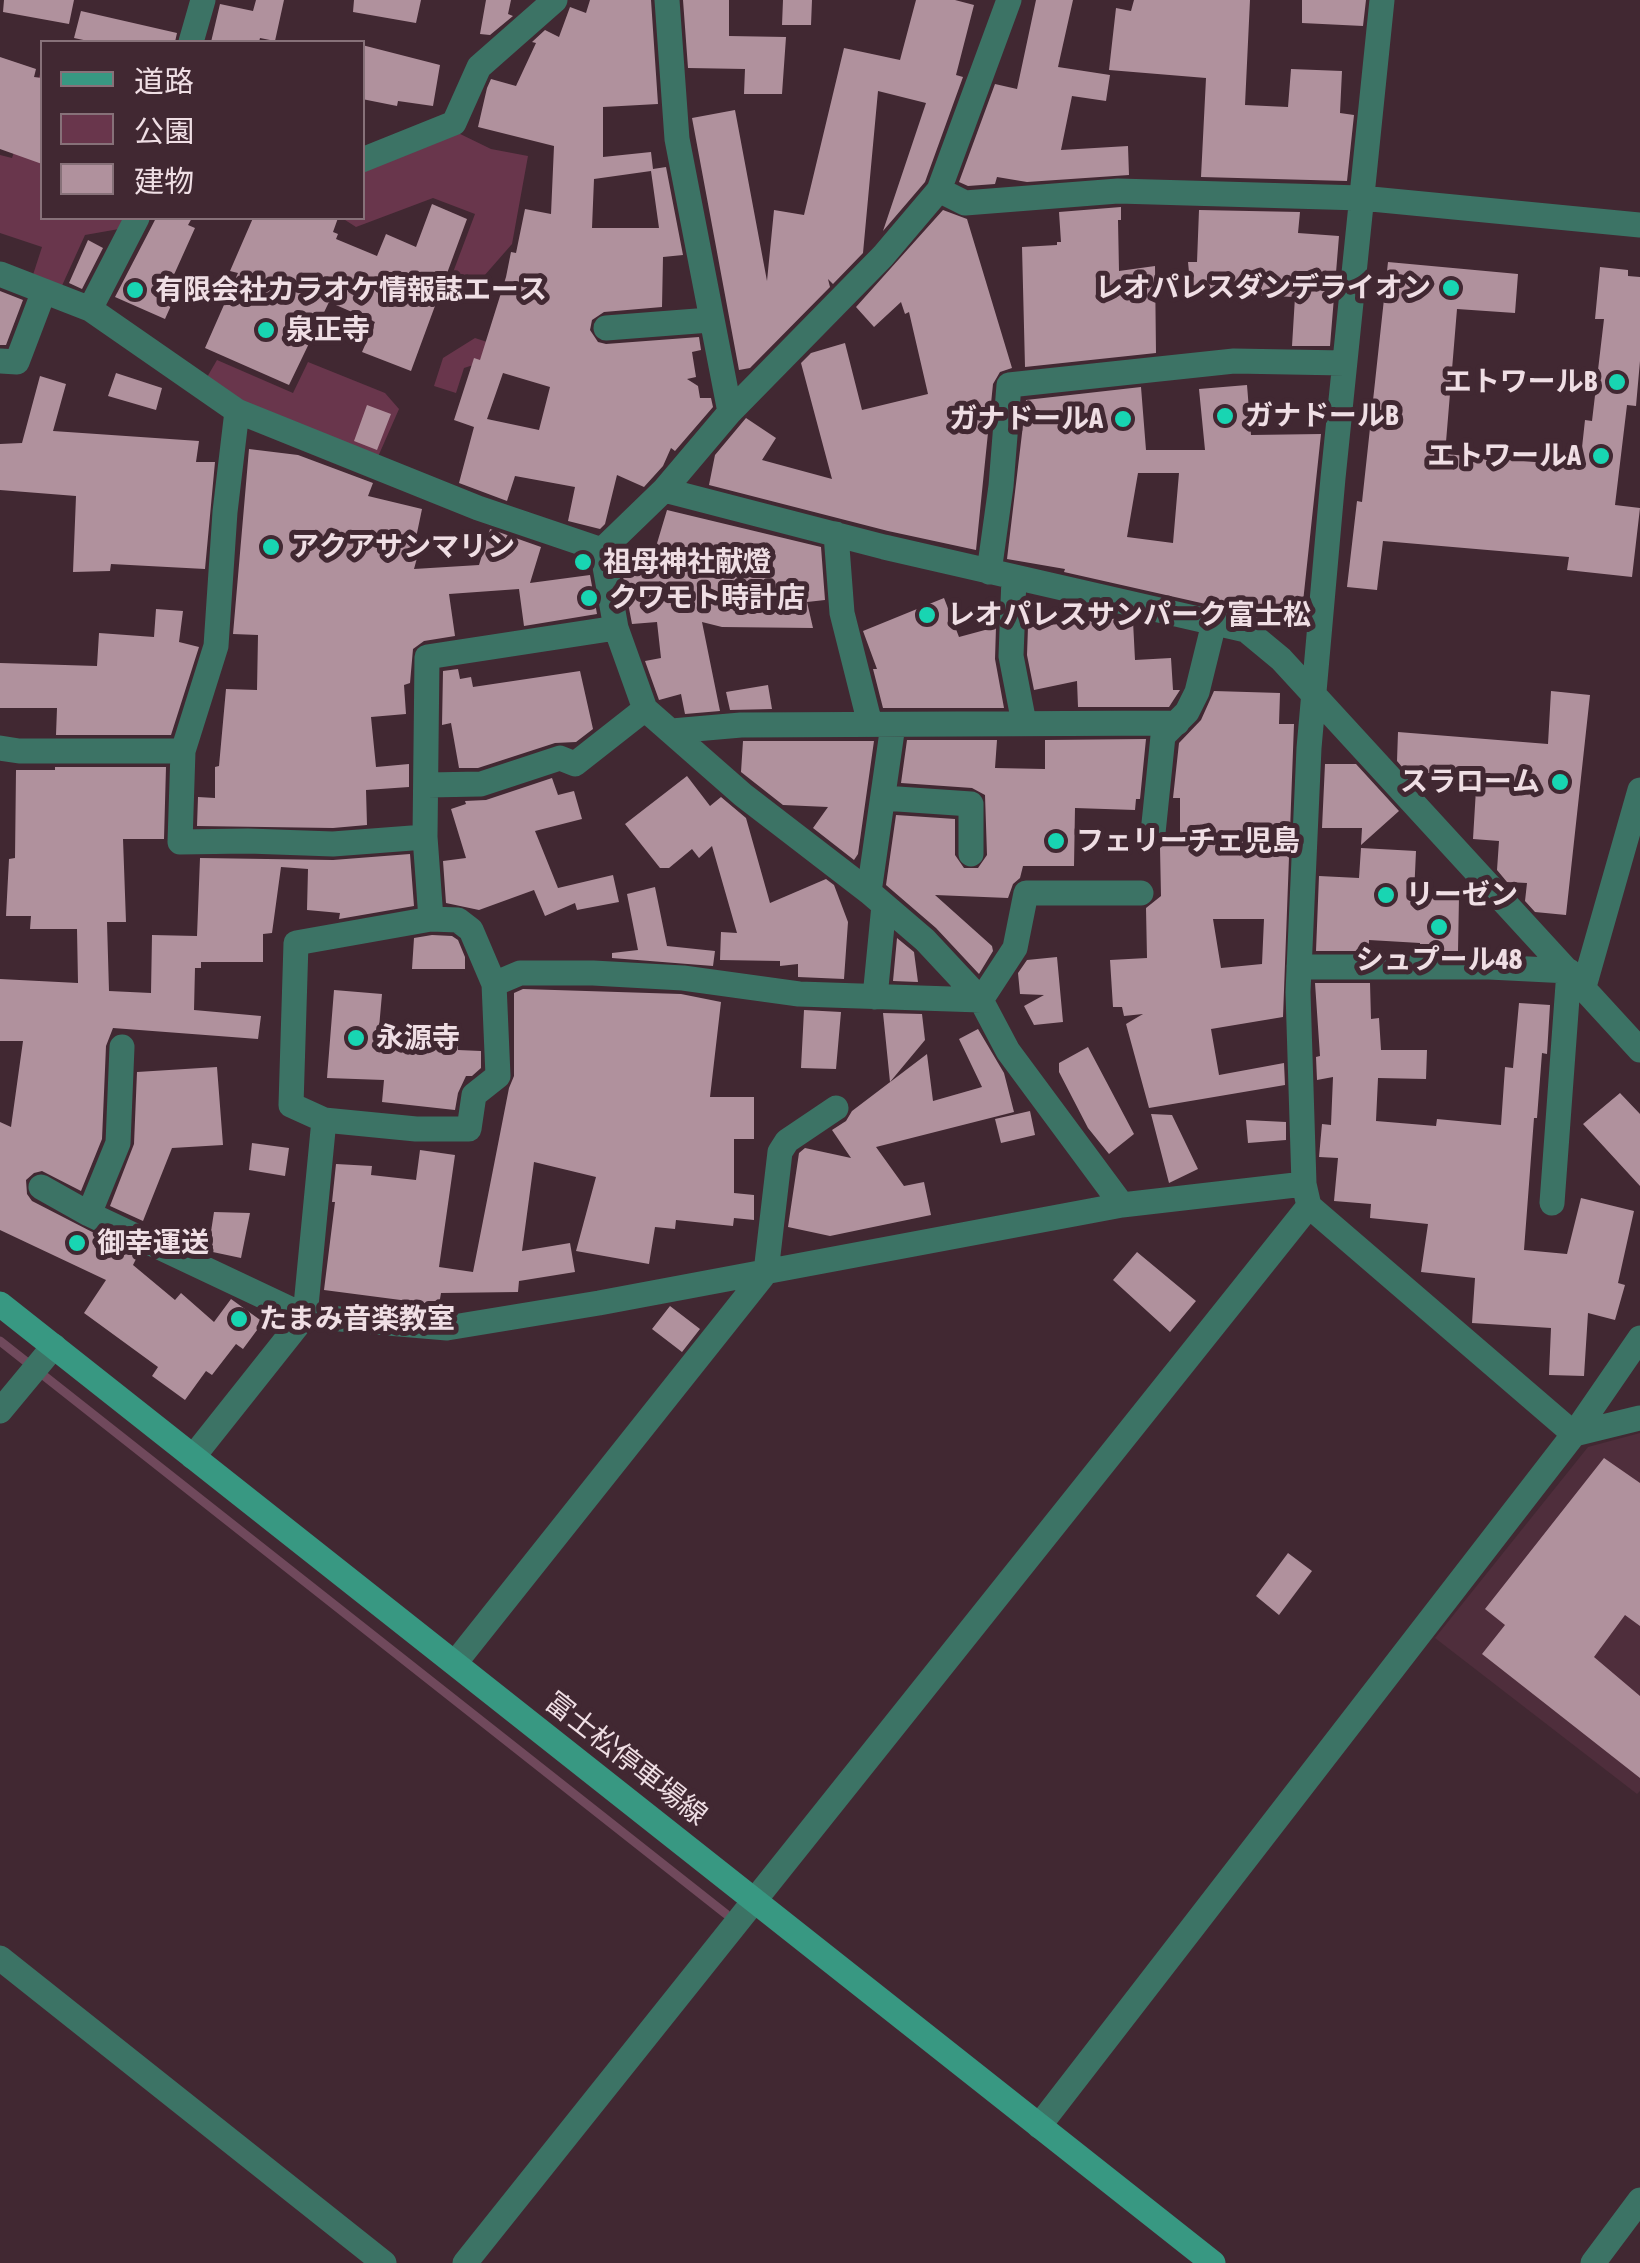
<!DOCTYPE html>
<html>
<head>
<meta charset="utf-8">
<style>
  body { margin:0 }
  #map { position:relative; width:1640px; height:2263px; overflow:hidden; background:#412832; font-family:"Asap Condensed","Noto Sans JP",sans-serif }
  canvas { display:block }
  .legend { position:absolute; left:40px; top:40px; width:325px; height:180px; box-sizing:border-box; background:#412832; border:2px solid #877179; margin:0; padding:12px 18px; list-style:none; font-size:30px; color:#efdee4 }
  .legend li { display:flex; align-items:center; gap:20px; height:50px }
  .legend b { width:50px; border:2px solid #877179 }
</style>
</head>
<body>
<div id="map">
<canvas width="1640" height="2263"></canvas>
<ul class="legend">
<li><b style="height:12px;background:#389882"></b>道路</li>
<li><b style="height:28px;background:#69364c"></b>公園</li>
<li><b style="height:28px;background:#b0919d"></b>建物</li>
</ul>
</div>
<script>
const context = document.querySelector('canvas').getContext('2d');
context.lineJoin = 'round';
function fill(path, color) { context.fillStyle = color; context.fill(path, 'evenodd'); }
const poly = rows => new Path2D(rows.map(r => 'M' + r).join(''));
function trace(path, color, width, dash) { context.strokeStyle = color; context.lineWidth = width; context.lineCap = dash ? 'butt' : 'round'; context.setLineDash(dash || []); context.stroke(path); }
function label(font, color, halo, rows, align = 'center') {
  context.font = font + ' "Asap Condensed","Noto Sans JP",sans-serif'; context.lineWidth = 10; context.setLineDash([]); context.textBaseline = 'middle'; context.strokeStyle = halo; context.fillStyle = color; for (const [text, x, y, turn = 0] of rows) {
    context.save(); context.translate(x, y); context.rotate((+turn || 0) * Math.PI / 180); context.textAlign = isNaN(turn) ? turn : align; if (halo) context.strokeText(text, 0, 0); context.fillText(text, 0, 0); context.restore();
  }
}
fill(poly([
  [1640,1433,1640,1791,1637,1794,1435,1638,1588,1447]
]), '#4f2e3c');
fill(poly([
  [42,68,42,139,39,151,42,152,42,218,125,218,119,229,85,235,60,290,32,278,42,247,0,233,0,155,12,158],
  [454,131,491,149,528,156,512,244,477,284,452,275,475,214,433,198,356,227,342,218,362,218,363,169],
  [475,338,496,345,492,359,464,368,456,393,434,386,443,358],
  [217,360,293,393,308,362,385,393,399,409,377,459,243,406,206,379]
]), '#69364c');
trace(poly([
  [0,1341,726,1914]
]), '#70495c', 9);
fill(poly([
  [4,0,74,0,69,24,3,12],
  [256,0,284,0,275,41,260,38,259,42,211,42,220,4,253,11],
  [354,0,421,0,416,23,353,12],
  [486,0,511,0,508,14,513,16,490,35,480,34],
  [590,0,651,0,658,104,603,107,603,157,651,152,653,169,666,167,683,255,663,257,662,307,604,312,592,320,590,330,598,342,606,344,699,337,701,350,692,352,696,377,687,379,698,386,700,398,711,398,713,407,675,451,671,448,663,466,644,487,617,475,605,524,600,529,568,521,575,487,515,476,507,501,459,483,474,427,454,420,474,358,480,360,506,277,511,252,516,253,525,209,551,214,554,146,478,127,487,88,491,79,516,86,536,43,532,42,545,30,559,37,570,7,586,13],
  [651,171,659,228,592,228,594,179],
  [503,373,550,387,539,430,487,419],
  [683,0,729,0,729,36,786,37,782,94,744,94,745,69,688,68],
  [783,0,812,0,811,25,782,25],
  [916,0,955,0,974,5,956,75,963,77,925,182,883,231,926,103,878,91,863,253,833,284,828,279,830,287,750,368,739,370,692,118,735,110,767,281,774,210,804,215,844,48,900,60],
  [1036,0,1073,0,1058,67,1110,75,1106,101,1072,96,1061,150,1128,146,1129,175,1027,182,997,177,995,184,968,186,959,182,995,84,1017,89],
  [1134,0,1250,0,1245,105,1288,107,1291,69,1342,71,1340,113,1354,115,1347,181,1201,177,1206,78,1109,70,1116,8,1131,11],
  [1302,0,1366,0,1363,26,1302,23],
  [81,11,177,33,175,42,93,42,74,38],
  [362,45,440,65,433,106,398,101,397,106,362,99],
  [0,57,36,69,34,77,42,78,42,164,0,149],
  [432,204,467,219,411,371,362,352,375,322,329,302,289,385,205,348,238,273,230,271,253,218,338,218,333,232,338,234,336,239,377,256,386,234,416,247],
  [1121,207,1121,220,1118,220,1119,271,1155,266,1156,353,1025,367,1022,247,1057,245,1057,242,1061,242,1059,212],
  [943,210,967,219,1012,368,1000,372,993,384,976,550,888,531,709,485,715,455,746,418,776,438,762,460,832,479,801,363,811,353,845,343,862,410,928,394,909,312,905,314,901,302,874,327,856,307],
  [1199,210,1300,212,1298,233,1339,236,1330,346,1292,346,1295,297,1191,293,1188,262,1197,262],
  [156,218,192,218,188,225,195,228,168,288,177,292,165,319,115,297],
  [88,240,103,248,82,289,69,283],
  [1388,262,1518,274,1515,313,1457,309,1445,454,1580,466,1585,420,1592,421,1604,319,1595,319,1600,267,1628,270,1628,276,1640,277,1640,361,1636,406,1627,405,1615,505,1640,508,1632,577,1567,570,1569,557,1383,541,1377,590,1347,587,1357,501,1362,502],
  [0,291,23,300,6,345,0,345],
  [116,373,162,388,156,410,108,396],
  [40,376,66,384,53,431,199,441,196,462,215,462,205,569,111,564,110,571,73,572,76,496,0,490,0,444,22,443],
  [1247,385,1251,435,1321,434,1300,630,1271,628,1250,614,1064,572,1065,569,1007,559,1026,400,1141,387,1146,450,1205,450,1199,389],
  [1138,473,1179,473,1173,543,1127,537],
  [367,405,391,414,377,450,354,441],
  [249,449,298,455,373,483,368,496,422,509,412,557,417,558,414,569,479,565,490,529,541,547,530,583,590,575,597,614,524,626,519,589,449,594,455,636,424,641,413,649,410,683,404,685,406,714,371,717,376,767,409,764,409,787,366,790,367,825,333,828,197,826,198,797,215,798,215,767,219,766,226,689,257,690,258,635,233,634],
  [667,510,821,547,825,600,807,602,813,628,722,627,702,622,720,711,685,714,681,694,659,700,645,661,661,658,657,622,632,624,621,566,623,562,649,570],
  [944,598,959,637,996,627,995,659,1004,708,883,708,873,669,877,669,863,631],
  [156,609,183,611,179,642,199,647,171,735,56,735,57,708,0,708,0,663,97,666,99,633,154,637],
  [1122,618,1133,621,1135,660,1171,658,1173,690,1180,690,1169,707,1078,707,1077,681,1034,690,1027,655,1028,627],
  [458,669,460,679,471,677,473,687,580,671,593,729,576,742,555,743,478,768,459,768,451,723,442,725,443,671],
  [768,685,772,709,730,710,726,692],
  [1214,691,1280,693,1279,724,1294,724,1283,1017,1211,1029,1219,1075,1284,1063,1285,1085,1149,1108,1126,1024,1143,1014,1124,1016,1122,1007,1113,1007,1110,960,1147,958,1146,908,1161,896,1160,848,1165,844,1180,844,1180,798,1173,798,1179,743,1201,720],
  [1213,919,1264,919,1262,964,1221,968],
  [1551,691,1590,695,1566,915,1535,912,1525,901,1527,883,1507,882,1497,870,1499,841,1473,839,1476,789,1468,789,1469,776,1408,774,1397,761,1398,732,1548,744],
  [1146,739,1140,799,1136,799,1135,810,1075,808,1074,866,1023,866,1020,878,1013,884,1008,898,935,895,992,946,993,951,979,974,936,928,886,885,896,815,955,819,955,855,964,868,978,868,987,855,985,795,972,788,901,783,907,740,997,740,995,768,1045,769,1045,740],
  [743,741,874,741,858,854,854,860,813,828,828,807,783,805,741,772],
  [1325,764,1356,764,1399,811,1361,845,1362,828,1322,828],
  [55,767,166,767,164,839,123,839,126,922,107,922,109,991,151,993,152,935,197,936,200,858,333,860,410,854,414,906,339,919,340,913,307,910,308,869,281,867,272,933,263,934,263,962,201,962,201,968,195,968,194,1010,261,1016,258,1039,113,1028,106,1046,102,1139,81,1191,42,1171,34,1173,26,1180,27,1194,32,1201,133,1253,137,1257,133,1265,175,1300,181,1293,214,1322,231,1299,263,1322,243,1349,236,1344,212,1375,206,1371,185,1400,152,1376,158,1367,84,1313,106,1280,0,1230,0,1122,11,1127,23,1041,0,1041,0,979,78,983,77,929,30,929,31,916,6,916,9,859,15,858,16,770,55,770],
  [687,776,710,806,721,797,746,818,770,903,826,879,834,885,848,922,844,979,798,977,798,964,780,966,780,961,720,960,721,932,737,933,712,846,699,858,692,849,669,868,660,868,625,824],
  [552,778,558,795,574,791,582,819,535,831,558,888,613,875,619,902,577,910,575,903,545,916,534,890,479,910,446,903,443,861,466,858,451,809,466,804,465,801,486,800],
  [1361,848,1416,851,1414,895,1459,897,1458,951,1420,951,1420,943,1369,940,1369,951,1316,951,1319,876,1359,878],
  [655,887,667,946,715,951,713,966,612,958,612,953,638,950,627,894],
  [432,935,452,936,458,940,465,957,465,969,412,969,414,938],
  [897,938,914,952,918,982,893,981],
  [1057,957,1063,1022,1034,1025,1024,1006,1044,995,1020,994,1018,973,1027,960],
  [1315,983,1370,983,1371,1019,1379,1018,1381,1050,1427,1050,1426,1079,1378,1078,1376,1121,1436,1126,1437,1119,1501,1125,1505,1067,1513,1068,1519,1003,1550,1005,1547,1054,1542,1053,1537,1118,1534,1118,1524,1250,1567,1254,1581,1198,1634,1211,1618,1283,1625,1285,1615,1320,1588,1313,1584,1376,1549,1375,1551,1328,1472,1323,1475,1278,1421,1272,1428,1224,1370,1218,1371,1204,1334,1201,1338,1158,1319,1157,1322,1124,1331,1125,1333,1077,1317,1080,1316,1057,1320,1056],
  [523,989,681,994,721,1002,710,1097,754,1097,754,1139,734,1139,734,1193,754,1195,754,1220,734,1218,733,1226,676,1220,675,1229,655,1227,649,1264,576,1251,596,1177,534,1162,522,1251,570,1243,575,1272,519,1281,518,1292,441,1293,439,1305,324,1290,335,1202,332,1202,336,1164,372,1166,371,1175,416,1180,420,1150,455,1155,439,1267,473,1272,509,1088,514,1076,514,993],
  [334,990,382,994,378,1039,458,1046,458,1050,481,1051,481,1068,472,1076,466,1076,458,1093,455,1110,382,1102,384,1080,327,1078],
  [804,1010,841,1012,836,1069,801,1068],
  [883,1013,922,1014,925,1040,890,1082],
  [978,1029,1004,1073,1014,1112,876,1147,904,1186,924,1182,931,1215,830,1236,788,1227,799,1153,805,1148,851,1158,832,1130,846,1121,852,1111,927,1054,933,1101,982,1087,959,1039],
  [1088,1047,1134,1134,1109,1154,1088,1128,1059,1072,1059,1063],
  [217,1067,223,1145,172,1148,143,1221,110,1206,134,1144,137,1072],
  [1620,1093,1640,1114,1640,1186,1583,1124],
  [1030,1111,1035,1135,1001,1143,995,1119],
  [1151,1114,1172,1115,1198,1169,1169,1183],
  [1246,1120,1286,1122,1286,1140,1248,1143],
  [252,1143,289,1148,285,1176,249,1170],
  [214,1212,250,1213,241,1258,208,1251],
  [1137,1252,1196,1301,1170,1332,1113,1280],
  [670,1306,700,1329,682,1352,652,1329],
  [1604,1458,1640,1483,1640,1626,1625,1615,1594,1657,1640,1696,1640,1778,1482,1654,1505,1625,1485,1609],
  [1288,1553,1312,1571,1279,1615,1256,1596]
]), '#b0919d');
trace(poly([
  [667,0,677,139,730,412],
  [1382,0,1333,478,1309,748,1298,992,1304,1184,1309,1206,1574,1434],
  [191,42,203,0],
  [362,160,454,123,479,67,555,0],
  [939,190,965,203,1118,191,1361,198,1640,225],
  [0,274,90,309,237,411,478,508,602,550,664,490,730,412,883,256,939,190,1009,0],
  [90,309,137,218],
  [606,328,710,320],
  [0,361,17,362,44,291],
  [237,411,225,512,216,646,183,751,180,842,248,841,333,844,425,837,431,919,458,920,471,930,494,984,520,973,593,973,683,978,799,994,981,1000],
  [664,490,884,547,1246,630,1281,659,1640,1050],
  [836,534,842,613,870,724],
  [602,550,616,628,645,709,743,795,869,892,925,940,981,1000,1008,1051,1122,1205],
  [989,572,1001,486,1009,385,1234,361,1344,363],
  [1014,578,1011,656,1024,723],
  [672,731,741,725,1177,723],
  [0,748,19,751,183,751],
  [428,785,481,784,560,758,575,764,645,709],
  [883,798,971,804,971,854],
  [1153,833,1163,736,1187,712,1197,692,1214,623],
  [425,837,427,657,616,628],
  [869,892,893,725],
  [431,919,296,943,291,1105,324,1120,416,1129,469,1129,474,1095,498,1076,494,984],
  [1299,967,1489,967,1569,971,1552,1203],
  [1583,990,1640,790],
  [875,997,884,905],
  [981,1000,1015,948,1026,893,1141,893],
  [41,1187,89,1214,305,1316,324,1120],
  [89,1214,118,1143,122,1047],
  [0,1411,54,1346],
  [1574,1434,1640,1418],
  [193,1457,305,1316,447,1328,599,1303,1122,1205,1304,1184],
  [455,1663,766,1272,780,1152,787,1141,836,1108],
  [0,1958,384,2263],
  [1039,2126,1574,1434,1640,1338],
  [465,2263,1309,1206],
  [1593,2263,1640,2200]
]), '#3c7365', 25);
trace(poly([
  [0,1304,1213,2263]
]), '#389882', 25);
for (const [x, y, r, color] of [
  [1451,288,10,"#18d5b2"],
  [135,290,10,"#18d5b2"],
  [266,330,10,"#18d5b2"],
  [1617,382,10,"#18d5b2"],
  [1225,416,10,"#18d5b2"],
  [1123,419,10,"#18d5b2"],
  [1601,456,10,"#18d5b2"],
  [271,547,10,"#18d5b2"],
  [583,562,10,"#18d5b2"],
  [589,598,10,"#18d5b2"],
  [927,615,10,"#18d5b2"],
  [1560,782,10,"#18d5b2"],
  [1056,841,10,"#18d5b2"],
  [1386,895,10,"#18d5b2"],
  [1439,927,10,"#18d5b2"],
  [356,1038,10,"#18d5b2"],
  [77,1243,10,"#18d5b2"],
  [239,1319,10,"#18d5b2"]
]) { const dot = new Path2D(); dot.arc(x, y, r, 0, 2 * Math.PI); context.fillStyle = color; context.fill(dot); trace(dot, '#412832', 4); }
label('bold 28px', '#efdee4', '#412832', [
  ["レオパレスダンデライオン",1431,288,"right"],
  ["有限会社カラオケ情報誌エース",155,290],
  ["泉正寺",286,330],
  ["エトワールB",1597,382,"right"],
  ["ガナドールB",1245,416],
  ["ガナドールA",1103,419,"right"],
  ["エトワールA",1581,456,"right"],
  ["アクアサンマリン",291,547],
  ["祖母神社献燈",603,562],
  ["クワモト時計店",609,598],
  ["レオパレスサンパーク富士松",947,615],
  ["スラローム",1540,782,"right"],
  ["フェリーチェ児島",1076,841],
  ["リーゼン",1406,895],
  ["シュプール48",1439,960,"center"],
  ["永源寺",376,1038],
  ["御幸運送",97,1243],
  ["たまみ音楽教室",259,1319]
], 'left');
label('28px', '#efdee4', '#412832', [
  ["富士松停車場線",626,1759,38]
]);
</script>
</body>
</html>
